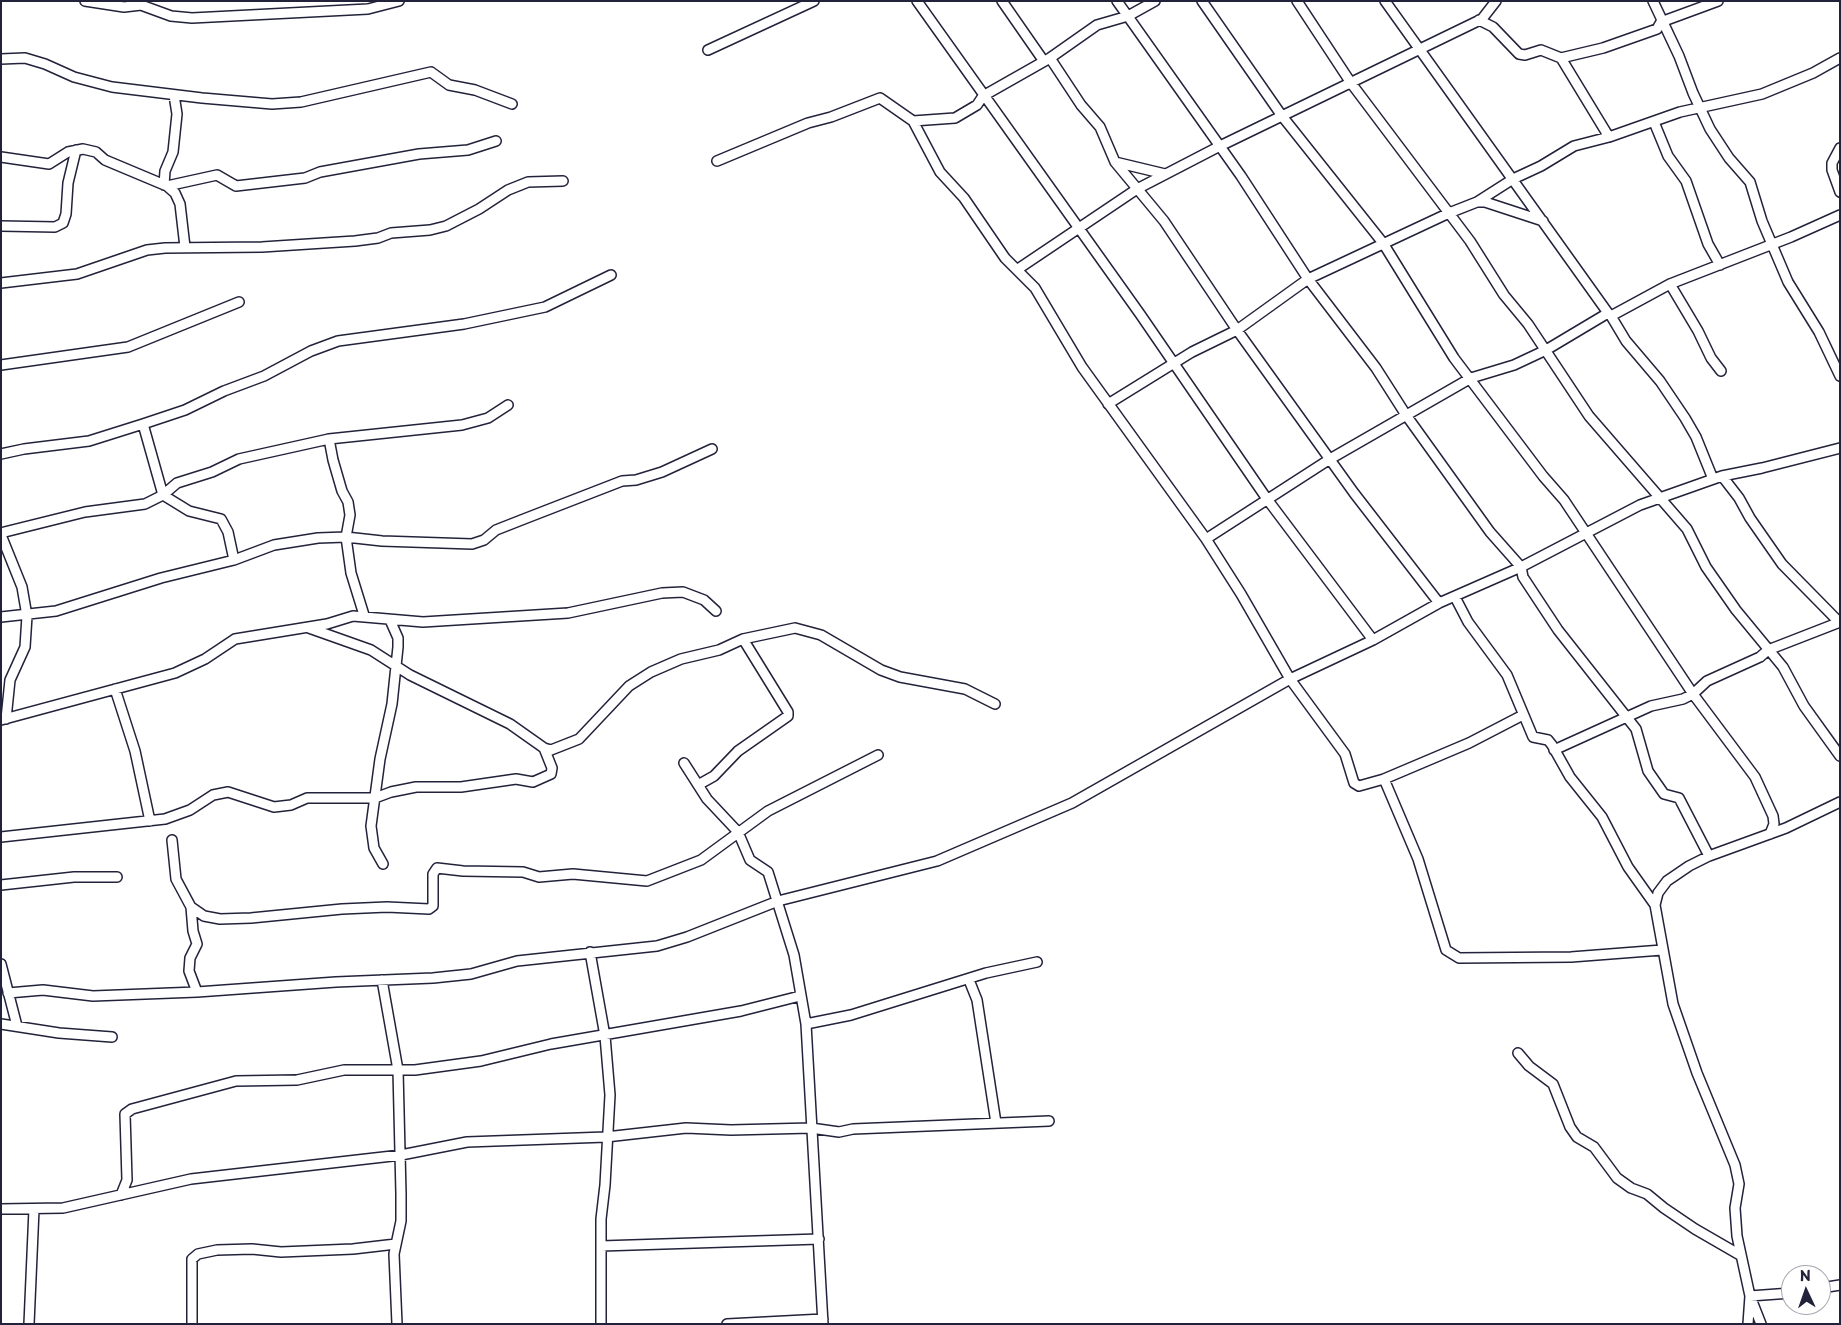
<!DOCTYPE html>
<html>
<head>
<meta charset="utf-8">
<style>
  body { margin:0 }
  #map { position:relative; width:1841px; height:1325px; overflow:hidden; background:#fff; font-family:"Playpen Sans",sans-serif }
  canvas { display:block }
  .frame { position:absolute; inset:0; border:2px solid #22223b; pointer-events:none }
  .north { position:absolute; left:1781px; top:1265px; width:50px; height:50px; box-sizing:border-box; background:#fff; border:1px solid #a7a7b1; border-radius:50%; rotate:357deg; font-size:14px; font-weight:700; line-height:20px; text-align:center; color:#22223b }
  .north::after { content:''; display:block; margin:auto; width:18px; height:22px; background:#22223b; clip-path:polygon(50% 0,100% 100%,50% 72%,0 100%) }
</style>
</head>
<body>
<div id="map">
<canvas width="1841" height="1325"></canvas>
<div class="frame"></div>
<div class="north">N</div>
</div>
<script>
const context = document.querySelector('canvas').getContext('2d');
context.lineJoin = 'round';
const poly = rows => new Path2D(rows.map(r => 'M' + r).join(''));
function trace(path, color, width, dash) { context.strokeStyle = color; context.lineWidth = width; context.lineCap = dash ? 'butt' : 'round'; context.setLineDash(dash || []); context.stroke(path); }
const street = poly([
  [85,1,124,7,141,5,171,16,192,18,368,9,399,1],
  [917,1,1140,314,1267,499,1373,640],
  [1002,1,1043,60],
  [1117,1,1241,176,1308,279,1376,368,1406,415,1490,532,1521,567,1523,577,1558,630,1636,729,1648,771,1664,794,1679,798,1709,856],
  [1202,1,1282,116,1383,243,1454,358,1543,476,1564,500,1693,694,1755,777,1773,816,1774,824,1770,834],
  [1297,1,1351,83,1470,241,1504,295,1528,324,1589,416,1687,529,1706,567,1736,610,1783,667,1804,706,1840,756],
  [1385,1,1608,313],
  [1653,1,1679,56,1693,93,1710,129,1729,158,1750,182,1762,221,1788,282,1819,332,1840,376],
  [1479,20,1493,27,1519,54,1525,55,1541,50,1561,58,1609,137],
  [708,50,814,1],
  [1050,58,1081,105,1100,127,1115,162,1164,221,1237,330,1354,493,1439,603],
  [1561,58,1603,48,1657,29,1661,22,1718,1],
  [1,59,25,58,45,64,74,77,112,87,202,98,272,104,301,102,431,72,449,85,475,90,512,104],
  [913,121,940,172,964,198,1005,258,1035,288,1082,367,1206,539,1241,594,1290,679,1345,754,1354,783,1359,786,1384,779,1469,743,1523,715],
  [1654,122,1668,156,1686,181,1708,244,1720,265],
  [1840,148,1832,163,1832,170,1840,192],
  [1,157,49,164,68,152,83,149,96,152,105,160,167,186,175,193,180,204,185,247],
  [717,161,808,123,831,117,880,98,913,121,955,118,977,105,983,96,1050,58,1097,25,1128,16,1155,1],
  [1115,162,1165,174],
  [164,185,165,171,173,152,177,114,174,95],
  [167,186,217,175,236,186,305,178,320,172,419,154,468,150,496,141],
  [1477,202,1513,179,1541,166,1574,146,1609,137,1680,112,1762,94,1813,73,1840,58],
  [1,226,55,227,63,223,66,214,68,183,76,150],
  [1018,269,1137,189,1220,146,1482,19,1496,1],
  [1,283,77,274,147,250,165,248,262,247,355,241,378,238,391,233,430,230,446,226,479,209,508,190,528,182,563,181],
  [1670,284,1698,331,1711,358,1721,371],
  [1611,316,1626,341,1660,381,1685,418,1696,437,1713,479],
  [1,365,128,347,239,302],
  [1108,404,1192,352,1237,330,1308,279,1449,213,1477,202,1485,202,1543,221],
  [143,424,163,495,189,511,221,519,228,532,234,560,274,545,318,538,346,537,382,541,472,544,484,540,496,530,524,519,622,481,636,480,662,472,712,449],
  [329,439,333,460,342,491,348,502,350,515,346,537,351,573,364,615],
  [1,454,24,449,89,441,143,424,185,410,224,391,264,376,311,351,338,341,464,324,545,307,611,275],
  [1722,476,1739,498,1750,518,1782,564,1840,623],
  [1,533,85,512,145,504,163,495,177,483,212,472,239,459,329,439,462,425,488,418,508,405],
  [1,535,22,587,27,616,25,647,10,680,6,719],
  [1206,539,1330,459,1471,378,1514,365,1546,350,1608,313,1611,316,1670,284,1791,237,1840,215],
  [1455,597,1468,622,1507,675,1533,737,1548,740,1552,745,1570,777,1602,817,1628,867,1655,905],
  [1,617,56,611,161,578,234,560],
  [115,689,135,751,150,821],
  [1,720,175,673,205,659,235,639,327,624,353,616,423,622,568,613,662,593,683,592,704,600,716,611],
  [544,748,551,750,579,739,629,686,651,672,681,659,719,650,743,639,795,628,821,635,881,670,900,677,965,689,995,704],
  [1554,750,1651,706,1683,699,1693,694,1707,681,1760,657,1768,650,1840,622],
  [684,763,707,799,738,832,750,860,768,872,794,955,806,1024,823,1324],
  [1384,779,1418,859,1446,950,1459,958,1571,957,1662,950],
  [698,785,714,776,738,751,788,716,788,712,743,639],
  [1,837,165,819,190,810,213,795,228,792,274,807,291,805,307,798,375,798,391,792,416,787,461,787,516,779,533,782,551,774,552,768,544,748,510,724,410,675,371,650,309,628],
  [172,840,176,879,191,907,204,916,220,919,251,918,342,909,387,907,429,909,433,906,433,874,437,868,463,871,523,872,539,877,573,874,647,881,701,860,768,811,878,755],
  [383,864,374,848,371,826,380,759,392,704,398,647,398,638,390,620],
  [1,885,74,877,117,877],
  [191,907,193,931,197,944,190,958,189,971,197,992],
  [590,952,605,1036,610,1095,605,1185,601,1219,601,1324],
  [1,964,17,1026],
  [382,980,398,1070,401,1194,401,1221,394,1254,397,1324],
  [969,980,977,1000,996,1123],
  [8,993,43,990,93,996,197,992,336,982,433,978,471,974,517,961,657,946,687,937,778,901,937,861,1072,803,1290,679,1373,640,1439,603,1521,567,1640,505,1722,476,1762,468,1840,448],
  [1,1024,59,1033,112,1037],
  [806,1024,851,1015,986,973,1037,962],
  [1518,1053,1529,1066,1553,1084,1570,1127,1577,1137,1594,1147,1617,1178,1631,1188,1647,1194,1664,1208,1695,1229,1740,1255],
  [121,1195,127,1180,125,1114,132,1109,236,1081,297,1080,344,1070,415,1070,481,1061,551,1044,741,1011,800,996],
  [1,1209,63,1208,191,1179,401,1155,467,1142,606,1137,686,1128,731,1130,811,1128,839,1132,853,1129,1049,1121],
  [601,1246,819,1239],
  [1821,1288,1840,1285],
  [29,1324,34,1209],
  [192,1324,192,1259,198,1254,217,1250,252,1249,281,1252,353,1249,396,1244],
  [727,1324,823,1319],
  [1748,1324,1750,1296,1737,1236,1735,1208,1739,1184,1735,1165,1697,1073,1673,1004,1655,905,1658,893,1667,881,1689,866,1709,856,1786,828,1840,802],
  [1761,1324,1750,1296,1791,1293]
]);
trace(street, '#22223b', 12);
trace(street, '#fff', 9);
</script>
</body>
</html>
